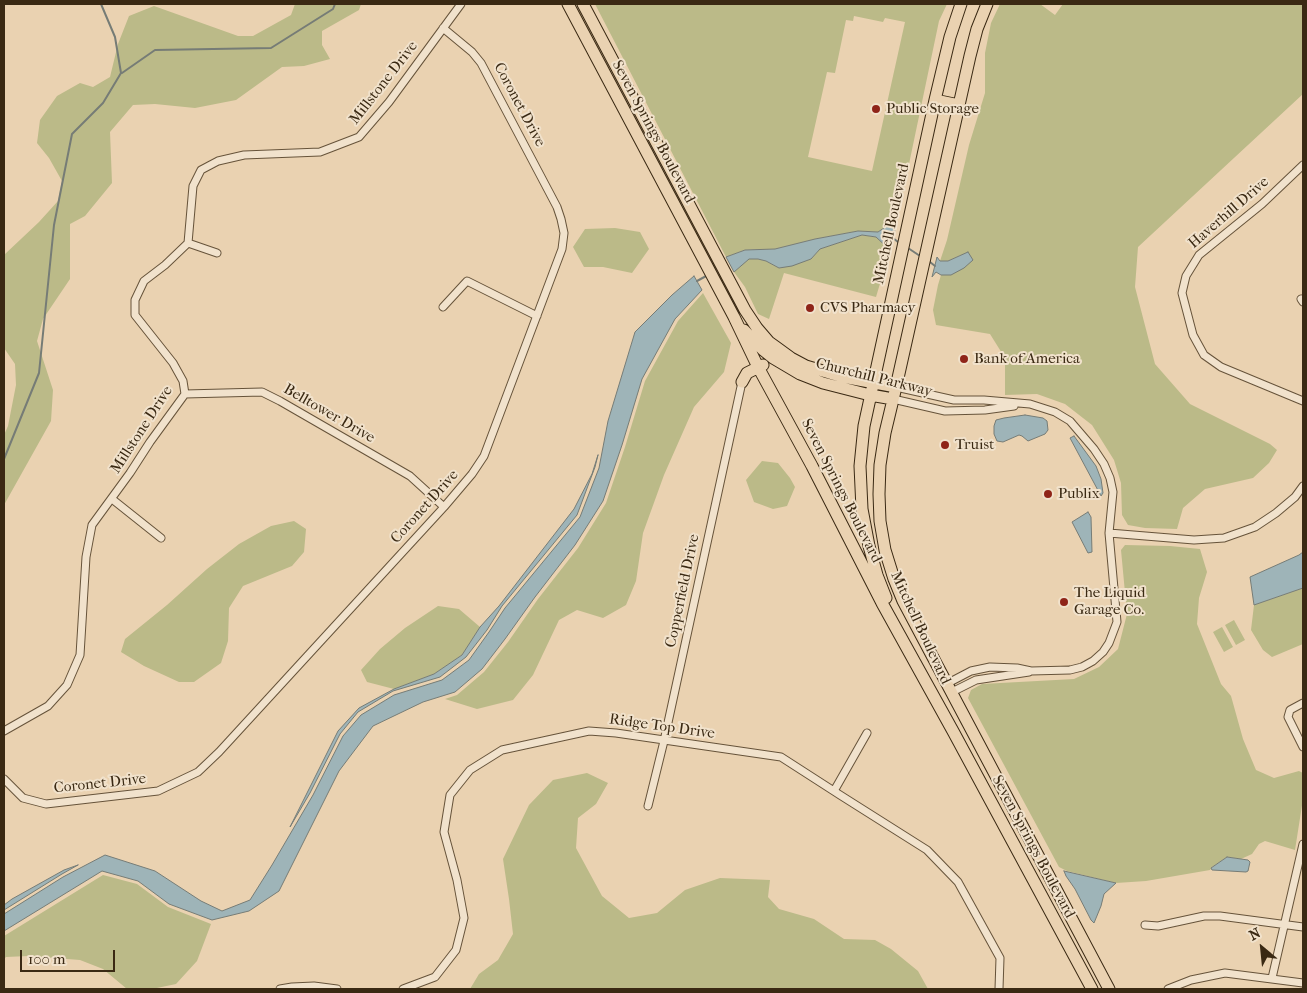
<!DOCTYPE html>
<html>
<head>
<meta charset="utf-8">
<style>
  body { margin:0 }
  #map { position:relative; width:1307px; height:993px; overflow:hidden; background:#ead2b1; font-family:"IM FELL French Canon",serif }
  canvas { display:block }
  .frame { position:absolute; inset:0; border:5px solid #3a2913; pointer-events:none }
  .north { position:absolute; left:1237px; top:923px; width:50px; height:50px; -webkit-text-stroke:4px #f1e2cc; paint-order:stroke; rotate:332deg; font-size:14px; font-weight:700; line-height:20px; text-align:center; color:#3a2913 }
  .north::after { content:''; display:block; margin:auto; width:18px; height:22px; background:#3a2913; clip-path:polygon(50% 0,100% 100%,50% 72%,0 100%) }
  .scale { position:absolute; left:20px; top:950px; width:95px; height:22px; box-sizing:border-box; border:2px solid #3a2913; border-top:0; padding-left:6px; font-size:15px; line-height:18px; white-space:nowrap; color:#3a2913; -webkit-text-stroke:4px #f1e2cc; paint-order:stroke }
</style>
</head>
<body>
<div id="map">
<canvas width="1307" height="993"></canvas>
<div class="frame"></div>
<div class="north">N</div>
<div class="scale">100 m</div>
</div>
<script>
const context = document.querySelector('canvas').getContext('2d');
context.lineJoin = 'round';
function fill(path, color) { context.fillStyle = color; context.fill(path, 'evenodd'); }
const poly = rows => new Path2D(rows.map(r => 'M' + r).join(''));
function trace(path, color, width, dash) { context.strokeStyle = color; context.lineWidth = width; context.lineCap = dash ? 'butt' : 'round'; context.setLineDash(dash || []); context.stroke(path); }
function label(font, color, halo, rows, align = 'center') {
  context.font = font + ' "IM FELL French Canon",serif'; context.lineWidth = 4; context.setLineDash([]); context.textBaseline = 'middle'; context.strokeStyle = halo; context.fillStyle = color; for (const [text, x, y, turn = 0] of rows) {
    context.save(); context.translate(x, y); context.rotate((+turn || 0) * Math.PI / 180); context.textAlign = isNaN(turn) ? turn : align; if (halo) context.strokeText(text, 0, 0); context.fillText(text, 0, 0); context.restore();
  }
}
fill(poly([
  [295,4,361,4,359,10,322,31,322,45,330,59,304,66,282,67,236,100,195,108,155,104,133,105,110,132,112,183,85,216,70,224,70,279,43,319,37,341,53,390,51,421,4,505,4,435,8,426,16,385,15,364,4,348,4,255,39,222,58,201,62,181,49,158,37,143,40,120,57,96,80,83,93,87,110,77,118,44,129,16,154,6,238,36,253,36,291,15],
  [595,4,947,4,939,21,896,226,887,226,878,232,858,231,815,239,775,249,745,250,726,257],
  [854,16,883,22,885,18,905,22,872,171,808,157,827,72,835,73,846,20,853,21],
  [1000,4,1040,4,1055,15,1063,4,1303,4,1303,94,1138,247,1135,287,1155,364,1190,404,1270,444,1277,450,1269,463,1253,478,1205,489,1183,508,1177,529,1145,528,1128,525,1122,515,1121,483,1114,460,1092,425,1065,404,1037,394,1005,395,1005,358,990,334,936,325,933,310,938,285,941,275,951,275,961,255,948,261,940,261,947,240,969,145,985,93,985,53,991,23],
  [615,228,640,232,649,249,632,273,603,267,584,267,573,247,585,229],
  [862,235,876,237,890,250,876,297,784,273,769,319,758,314,745,287,734,272,748,259,758,259,766,261,779,268,811,259,820,249],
  [703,293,731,343,724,372,694,407,664,475,643,533,636,581,626,605,603,618,577,610,559,620,533,675,513,700,477,709,445,699,457,695,484,672,508,642,538,599,578,548,606,503,625,447,645,381,678,321],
  [762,461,778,463,790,478,795,487,787,506,773,509,754,502,746,480],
  [294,521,306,529,304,552,292,566,243,586,229,608,228,641,221,663,194,682,179,682,144,666,121,652,125,639,167,605,207,569,239,544,271,526],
  [1125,545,1170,546,1200,549,1207,572,1199,598,1197,624,1221,684,1231,696,1243,739,1256,770,1274,778,1299,771,1303,773,1303,799,1295,850,1265,841,1259,844,1252,854,1241,859,1227,857,1212,867,1210,870,1146,881,1116,883,1067,871,1059,867,968,698,971,690,982,684,1074,679,1099,667,1118,649,1127,614,1121,550],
  [1303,588,1303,644,1272,657,1263,650,1251,630,1254,605],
  [438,606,459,609,480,627,462,655,434,674,394,689,367,682,361,670,380,649,405,628],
  [1234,620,1245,640,1236,645,1225,625],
  [1222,627,1233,647,1224,652,1213,632],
  [587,773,608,783,596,804,578,818,576,848,602,896,629,918,657,913,685,890,720,878,770,880,768,897,779,909,814,919,844,939,875,940,891,949,918,971,928,989,470,989,479,974,498,960,513,934,509,899,503,859,529,805,553,780],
  [103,875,137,884,168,907,211,924,197,961,176,984,152,989,127,989,103,969,80,960,28,956,6,957,4,959,4,936]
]), '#bbba88');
const water = poly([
  [887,226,896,226,890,250,876,237,862,235,820,249,811,259,792,266,779,268,766,261,758,259,749,259,734,272,726,257,745,250,775,249,815,239,858,231,878,232,887,226],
  [968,252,973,260,964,268,951,275,941,275,936,272,932,277,937,257,940,261,948,261,968,252],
  [694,276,702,290,675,319,642,379,622,445,603,501,575,545,535,597,505,639,482,669,455,692,423,702,373,726,339,771,279,891,249,911,212,920,169,904,138,881,102,871,4,931,4,914,63,877,105,855,155,871,201,901,222,911,250,900,272,865,313,795,343,736,361,715,394,695,442,680,469,660,489,632,505,608,580,517,599,468,608,421,635,332,672,295,694,276],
  [1025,415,1043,418,1047,421,1048,430,1045,434,1028,441,1022,436,1019,435,1003,442,997,441,994,434,994,426,996,420,1004,418,1025,415],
  [1074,436,1096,466,1101,479,1103,493,1101,496,1070,438,1074,436],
  [598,455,595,467,577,515,502,606,487,630,466,657,440,677,393,691,358,712,340,734,310,793,290,827,338,731,359,708,394,689,434,674,462,655,480,627,499,606,574,509,592,474,598,455],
  [1088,512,1091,517,1092,552,1088,553,1072,522,1088,512],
  [1303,552,1303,588,1254,605,1250,577,1299,555,1303,552],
  [1227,857,1248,860,1250,862,1248,871,1246,872,1212,870,1211,868,1227,857],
  [78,865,62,874,4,910,4,905,12,899,64,870,78,865],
  [1064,871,1116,883,1104,894,1101,906,1094,923,1091,920,1075,889,1066,876,1064,871]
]);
fill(water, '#9eb4b8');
trace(water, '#767c76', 1);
trace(poly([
  [122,73,155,50,271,48,333,9,335,4],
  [893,238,898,242],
  [908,248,920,256],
  [930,262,935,266],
  [697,281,708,275],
  [4,459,39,373,54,225,72,134,103,103,121,73,115,37,101,4]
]), '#767c76', 2);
const street = poly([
  [1303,165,1262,204,1199,255,1186,276,1182,293,1193,335,1204,355,1221,367,1303,401],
  [188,243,217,253],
  [1301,299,1303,302],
  [443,307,467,281,537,316],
  [896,387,954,400,984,400,1030,404,1055,412,1070,421,1094,449,1104,464,1110,478,1113,492,1109,533,1117,622,1109,643,1103,652,1093,661,1082,667,1070,670,1031,671,1017,668,990,667,971,671,948,683],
  [185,394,262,392,280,401,410,476,444,507],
  [893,399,945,411,985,410,1014,406],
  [112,499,161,538],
  [1109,533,1194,540,1224,538,1255,527,1276,513,1295,497,1303,486],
  [952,692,976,680,1029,672],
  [1303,703,1290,710,1288,717,1303,747],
  [4,731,48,706,67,685,80,655,86,557,92,525,130,473,150,442,185,394,183,381,173,363,135,315,135,300,144,281,165,265,188,243,193,186,201,170,218,161,244,155,320,152,359,137,389,102,461,4],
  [4,779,23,798,46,804,158,791,198,772,219,752,444,507,472,474,484,456,562,249,564,233,561,219,557,207,481,63,472,52,443,28],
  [834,791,867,733],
  [648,806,664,741,742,382],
  [1145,925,1158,926,1204,916,1220,916,1303,927],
  [1272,978,1303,844],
  [280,989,292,987,314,986,337,989],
  [403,989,435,977,456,950,464,918,457,880,444,832,450,795,470,770,502,750,589,731,616,733,781,757,840,795,927,850,958,882,1000,958,999,989],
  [1168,989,1191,980,1225,973,1303,983]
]);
const primary = poly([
  [568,4,734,317,758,367,812,466,882,603,954,733,1092,989],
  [583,4,745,310,757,328,769,342,776,347,791,358,806,366,843,377,896,387],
  [987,4,977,29,970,56,896,387,885,433,880,465,879,494,880,521,885,550,894,579,903,601,1109,989],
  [935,100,959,105],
  [744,330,763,350,773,358,800,374,823,383,870,395,893,399],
  [742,382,747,373,763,365],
  [886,598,877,575,869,546,862,509,860,466,864,426,935,100,950,37,961,4]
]);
trace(street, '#66533a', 9);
trace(primary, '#3a2913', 13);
trace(street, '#f1e2cc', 7);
trace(primary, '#ead2b1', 11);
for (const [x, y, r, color] of [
  [876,109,5,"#8f2418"],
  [810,308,5,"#8f2418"],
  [964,359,5,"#8f2418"],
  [945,445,5,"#8f2418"],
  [1048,494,5,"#8f2418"],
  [1064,602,5,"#8f2418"]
]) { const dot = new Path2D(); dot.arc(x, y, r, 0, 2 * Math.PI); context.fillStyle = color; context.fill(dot); trace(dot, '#f1e2cc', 2); }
label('15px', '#3a2913', '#f1e2cc', [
  ["Millstone Drive",384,83,-52],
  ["Coronet Drive",519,105,62],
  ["Seven Springs Boulevard",653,132,62],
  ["Haverhill Drive",1229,213,-41],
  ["Mitchell Boulevard",892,224,-78],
  ["Churchill Parkway",874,378,14],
  ["Belltower Drive",329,414,30],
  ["Millstone Drive",142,430,-57],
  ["Seven Springs Boulevard",841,491,63],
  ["Coronet Drive",425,507,-48],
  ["Copperfield Drive",683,591,-78],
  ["Mitchell Boulevard",920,628,65],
  ["Ridge Top Drive",662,727,8],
  ["Coronet Drive",100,784,-6],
  ["Seven Springs Boulevard",1033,847,62]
]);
label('15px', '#3a2913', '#f1e2cc', [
  ["Public Storage",886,109],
  ["CVS Pharmacy",820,308],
  ["Bank of America",974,359],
  ["Truist",955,445],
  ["Publix",1058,494],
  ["The Liquid",1074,593],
  ["Garage Co.",1074,610]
], 'left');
</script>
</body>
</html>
